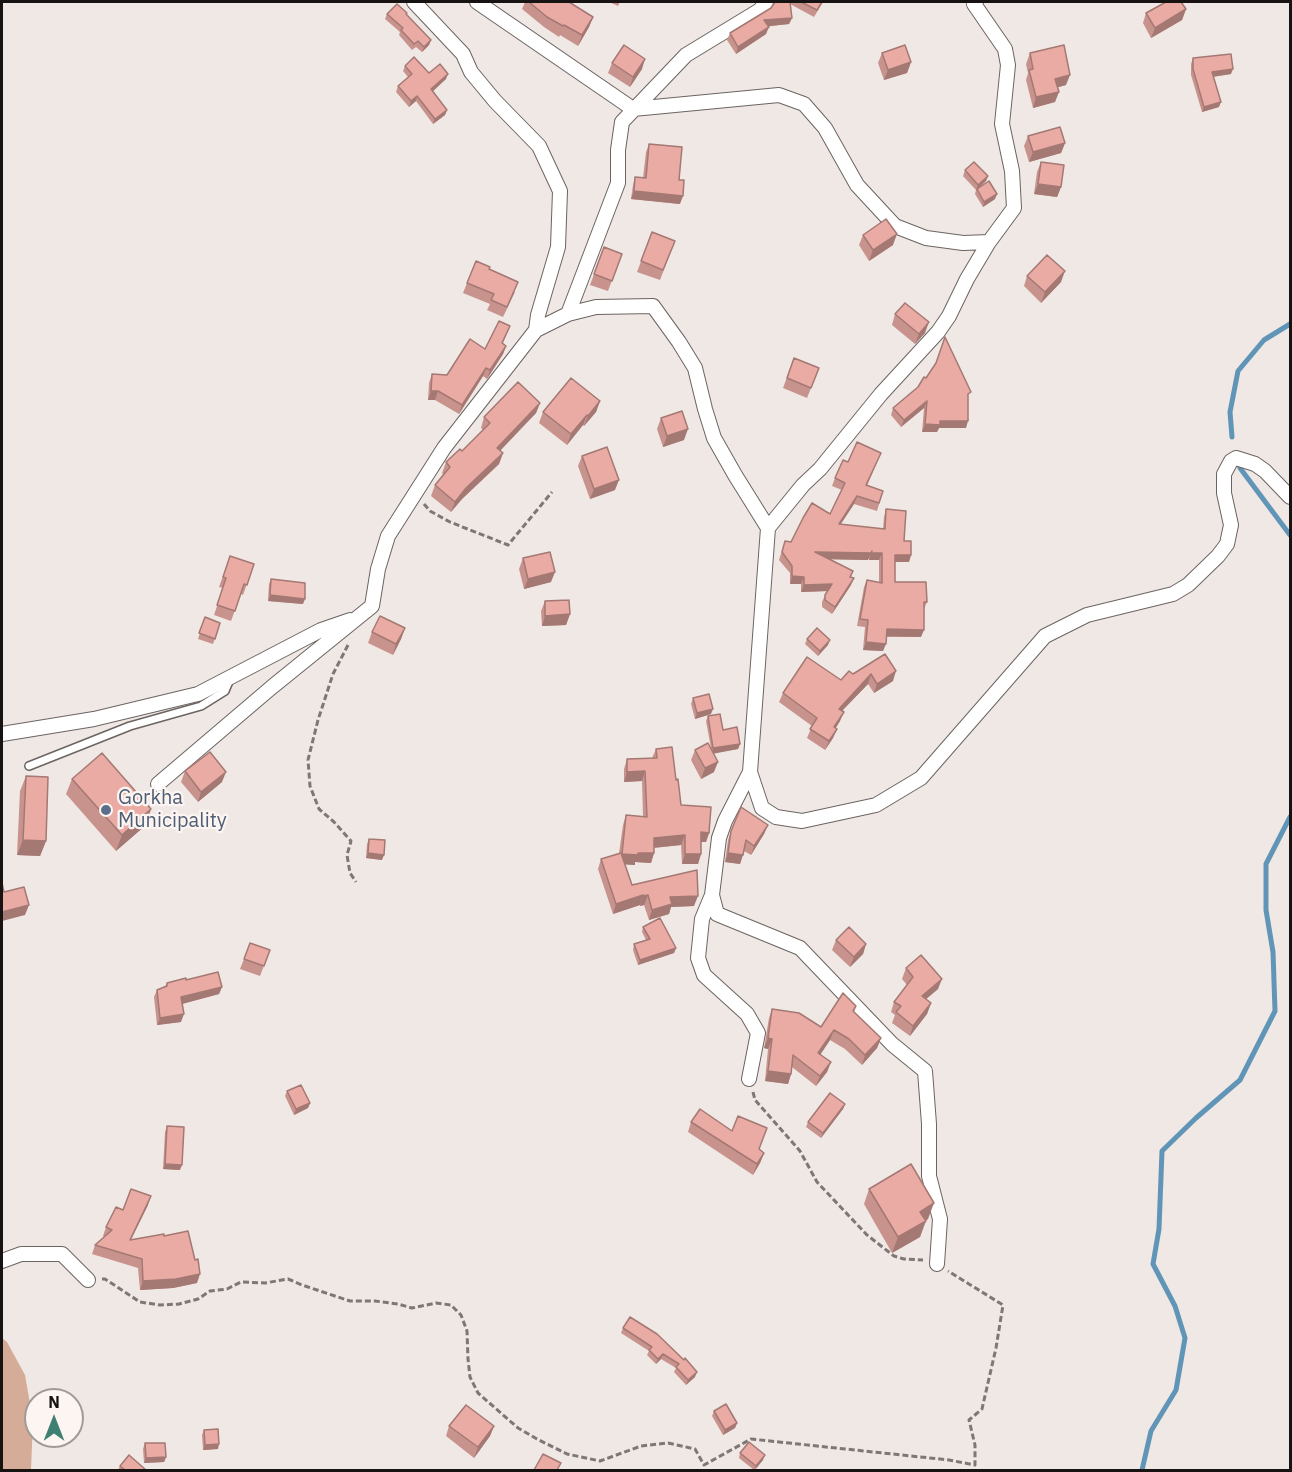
<!DOCTYPE html>
<html>
<head>
<meta charset="utf-8">
<style>
  body { margin:0 }
  #map { position:relative; width:1292px; height:1472px; overflow:hidden; background:#f0e8e4; font-family:"IBM Plex Sans",sans-serif }
  canvas { display:block }
  .frame { position:absolute; inset:0; border:3px solid #161312; pointer-events:none }
  .north { position:absolute; left:24px; top:1388px; width:60px; height:60px; box-sizing:border-box; background:#fdf5f1; border:2px solid #a19b98; border-radius:50%; rotate:0deg; font-size:16px; font-weight:700; line-height:24px; text-align:center; color:#161312 }
  .north::after { content:''; display:block; margin:auto; width:21px; height:27px; background:#3e8173; clip-path:polygon(50% 0,100% 100%,50% 72%,0 100%) }
</style>
</head>
<body>
<div id="map">
<canvas width="1292" height="1472"></canvas>
<div class="frame"></div>
<div class="north">N</div>
</div>
<script>
const context = document.querySelector('canvas').getContext('2d');
context.lineJoin = 'round';
function fill(path, color) { context.fillStyle = color; context.fill(path, 'evenodd'); }
const poly = rows => new Path2D(rows.map(r => 'M' + r).join(''));
function trace(path, color, width, dash) { context.strokeStyle = color; context.lineWidth = width; context.lineCap = dash ? 'butt' : 'round'; context.setLineDash(dash || []); context.stroke(path); }
function label(font, color, halo, rows, align = 'center') {
  context.font = font + ' "IBM Plex Sans",sans-serif'; context.lineWidth = 4.5; context.setLineDash([]); context.textBaseline = 'middle'; context.strokeStyle = halo; context.fillStyle = color; for (const [text, x, y, turn = 0] of rows) {
    context.save(); context.translate(x, y); context.rotate((+turn || 0) * Math.PI / 180); context.textAlign = isNaN(turn) ? turn : align; if (halo) context.strokeText(text, 0, 0); context.fillText(text, 0, 0); context.restore();
  }
}
fill(poly([
  [2,1338,7,1342,25,1375,33,1421,31,1470,2,1470]
]), '#d5ac97');
trace(poly([
  [1232,437,1230,412,1238,371,1264,340,1290,324],
  [1240,468,1290,535],
  [1142,1470,1151,1431,1176,1390,1185,1338,1175,1306,1153,1264,1159,1229,1162,1151,1196,1118,1240,1080,1275,1011,1273,952,1266,910,1266,864,1290,817]
]), '#6195b7', 5);
const lane = poly([
  [29,766,130,726,201,706,225,691,230,679]
]);
const street = poly([
  [414,2,463,54,471,72,495,101,539,146,560,191,558,247,538,315,536,330],
  [477,2,633,109,779,95,804,104,825,128,857,185,895,226,926,238,963,243,989,242,1014,208,1012,171,1002,124,1008,65,1005,49,974,4,976,2],
  [568,314,618,183,618,150,622,122,686,55,760,10,766,2],
  [768,528,803,485,820,469,881,394,938,332,949,316,967,279,989,242],
  [2,734,94,719,198,694,321,630,350,620],
  [158,784,272,687,372,606,378,569,388,536,444,448,536,330,568,314,596,307,653,306,679,342,695,368,705,409,714,438,735,475,768,528,750,772,762,808,776,817,802,821,876,805,921,778,1045,636,1087,615,1173,594,1188,585,1218,556,1227,544,1231,525,1224,493,1224,474,1231,461,1236,458,1255,464,1265,471,1290,497],
  [712,895,717,914,800,948,892,1044,925,1071,929,1124,929,1176,940,1219,937,1264],
  [749,1079,758,1033,747,1014,704,975,698,958,702,919,712,895,719,838,725,821,750,772],
  [2,1261,21,1254,62,1254,88,1280]
]);
trace(lane, '#6b6461', 10);
trace(street, '#6b6461', 16);
trace(poly([
  [424,504,430,511,450,522,508,545,552,492],
  [348,645,333,674,318,720,308,760,310,786,319,809,334,822,351,841,347,855,350,873,356,882],
  [753,1092,755,1100,800,1151,817,1182,867,1235,894,1256,904,1259,923,1260],
  [102,1279,105,1279,140,1302,160,1305,179,1304,198,1299,210,1291,227,1289,241,1282,265,1283,288,1279,302,1285,350,1301,375,1301,398,1304,412,1308,436,1303,451,1305,461,1315,467,1331,468,1359,470,1377,478,1393,518,1428,537,1439,567,1454,600,1461,641,1446,668,1443,695,1449,704,1465,751,1439,949,1460,975,1465,975,1445,969,1420,982,1409,996,1348,1003,1305,948,1271]
]), '#7d7775', 3, [6, 3]);
trace(lane, '#fff', 7);
trace(street, '#fff', 14);
fill(poly([
  [525,2,569,2,593,17,589,27,578,46,560,35,559,37,544,27,522,9],
  [609,2,620,2,618,6],
  [775,2,823,2,814,17,790,4,792,18,789,24,768,26,766,34,736,54,727,40,730,33,771,8],
  [1166,2,1203,2,1202,3,1181,2,1186,9,1182,20,1151,38,1143,23,1146,13],
  [387,14,407,15,431,40,429,45,422,52,416,47,412,50,399,35,400,32,385,19],
  [882,53,911,62,907,73,884,80,878,63],
  [1030,53,1066,85,1058,87,1055,102,1033,108,1026,80,1028,73,1026,64],
  [1193,58,1231,74,1213,77,1219,107,1202,112,1191,75,1191,64],
  [612,63,642,69,630,87,608,73],
  [405,66,446,79,432,91,447,110,445,115,433,124,416,101,409,107,396,92,398,86,408,77,403,71],
  [1028,136,1065,143,1061,153,1029,162,1024,146],
  [649,144,680,204,631,199,633,185,635,177,643,178,646,152],
  [1041,162,1061,187,1057,197,1034,194,1037,172],
  [965,170,988,176,986,181,979,188,995,199,983,207,975,194,976,190,963,176],
  [652,232,675,241,660,280,637,272],
  [863,235,893,245,869,261,859,245],
  [604,247,622,254,608,291,590,285],
  [1027,276,1061,282,1041,303,1024,286],
  [467,283,515,292,503,317,487,310,490,304,463,293],
  [895,314,925,333,915,344,892,325],
  [510,326,503,343,506,346,503,354,487,379,483,376,459,414,435,400,428,400,429,383,432,374,447,375,485,349],
  [794,358,819,368,807,398,783,388],
  [936,363,968,400,966,428,939,428,937,432,922,432,924,408,901,427,891,415,893,408,918,387,926,378],
  [600,401,596,412,584,426,583,425,567,445,539,423,543,412],
  [540,403,536,413,500,451,503,453,499,464,462,499,451,512,431,496,435,485,443,474,442,473,446,462,462,451,483,430,481,428,484,417],
  [661,418,684,440,663,447,657,429],
  [582,456,615,490,590,499,578,466],
  [878,460,867,486,883,491,877,511,854,504,841,524,883,529,884,517,886,509,904,541,911,555,909,562,895,562,895,582,927,602,924,609,921,637,886,637,883,651,863,650,865,627,857,626,864,587,867,580,879,582,879,560,869,560,869,558,868,560,830,559,853,571,851,577,851,585,832,614,822,607,822,602,827,591,801,592,801,584,790,584,790,573,779,560,785,541,791,542,830,514,842,490,832,486,835,478,848,462],
  [230,556,254,564,243,595,241,594,231,621,214,615,223,588,219,587],
  [523,558,551,582,524,589,519,569],
  [271,579,303,604,268,601,269,584],
  [545,601,570,614,566,625,542,626,541,611],
  [205,617,220,623,213,644,198,639],
  [405,628,401,639,393,655,368,643,372,632],
  [807,639,828,645,818,656,805,644],
  [885,654,893,681,874,693,868,684,842,711,840,721,836,728,837,729,833,738,825,750,807,738,812,726,779,702,783,693,841,680,853,674],
  [693,698,711,714,695,719,691,704],
  [708,716,740,744,738,749,713,753,714,772,701,779,691,760,695,750,711,748,706,721],
  [656,749,676,780,681,805,709,833,706,842,701,842,701,854,698,864,682,864,681,845,654,848,654,853,651,863,635,862,635,865,625,864,632,885,694,906,671,907,669,914,649,920,644,905,640,906,640,905,613,914,598,869,601,859,619,853,623,825,626,815,643,817,642,781,624,782,624,769,627,759,652,758],
  [185,771,222,782,198,802,181,782],
  [26,776,46,841,40,856,17,855,20,791],
  [72,779,146,825,116,851,66,794],
  [768,825,764,834,751,855,744,851,740,864,725,862,728,840,731,831],
  [369,839,382,860,366,858,367,844],
  [643,927,676,948,674,953,638,965,633,950,634,944,646,940,642,932],
  [836,940,866,944,863,954,850,967,832,950],
  [270,950,260,976,240,969,244,959],
  [906,968,938,989,926,999,931,1003,927,1014,910,1036,892,1023,895,1015,891,1012,894,1002,907,985,902,979],
  [186,980,222,987,219,994,182,1004,181,1022,157,1025,154,997,157,990,165,986,167,983],
  [856,1006,854,1012,881,1038,877,1048,862,1065,845,1049,830,1040,820,1054,831,1062,827,1072,816,1086,792,1067,791,1074,788,1084,765,1081,768,1049,764,1048,769,1018,772,1009,821,1027],
  [287,1091,310,1103,308,1108,294,1115,285,1096],
  [845,1104,843,1109,821,1138,806,1127,808,1122],
  [691,1122,759,1149,764,1153,760,1163,753,1175,688,1132],
  [167,1126,180,1170,163,1169,165,1132],
  [869,1189,928,1219,925,1221,920,1237,892,1253,864,1204],
  [148,1205,131,1240,164,1236,197,1283,173,1288,140,1290,138,1268,92,1254,95,1245,104,1237,103,1236,106,1227,123,1210],
  [630,1317,695,1377,686,1385,674,1372,676,1368,661,1359,656,1364,647,1355,649,1351,621,1333,623,1328],
  [714,1411,737,1423,735,1428,723,1435,712,1416],
  [449,1426,494,1426,490,1436,474,1458,446,1436],
  [204,1430,218,1449,203,1450,202,1435],
  [145,1443,166,1457,164,1462,144,1463,143,1449],
  [740,1453,763,1460,754,1470,739,1458],
  [120,1466,146,1470,118,1470]
]), '#c9938d');
fill(poly([
  [1176,2,1203,2,1202,3],
  [1186,9,1182,20,1151,38,1155,28],
  [593,17,589,27,578,46,582,35],
  [792,18,789,24,762,27,764,20],
  [769,27,766,34,736,54,738,47],
  [431,40,429,45,422,52,424,47],
  [645,59,642,69,630,87,633,77],
  [911,62,907,73,884,80,888,70],
  [1233,69,1231,74,1210,77,1212,72],
  [448,74,446,79,429,95,431,89],
  [1070,75,1066,85,1052,89,1055,79],
  [1059,92,1055,102,1033,108,1036,97],
  [417,96,416,101,409,107,411,101],
  [1221,102,1219,107,1202,112,1204,107],
  [447,110,445,115,433,124,435,119],
  [1065,143,1061,153,1029,162,1033,152],
  [988,176,986,181,976,190,978,185],
  [1038,184,1061,187,1057,197,1034,194],
  [634,191,683,196,680,204,631,199],
  [997,194,995,199,983,207,984,202],
  [897,234,893,245,869,261,873,250],
  [1065,271,1061,282,1041,303,1045,292],
  [929,322,925,333,915,344,919,334],
  [506,346,503,354,487,379,490,370],
  [486,368,483,376,459,414,462,405],
  [431,391,438,391,435,400,428,400],
  [600,401,596,412,584,426,588,416],
  [927,401,924,408,901,427,904,420],
  [540,403,536,413,493,458,497,448],
  [587,415,583,425,567,445,571,434],
  [940,421,968,421,966,428,939,428,937,432,922,432,925,424],
  [688,429,684,440,663,447,667,436],
  [503,453,499,464,462,499,451,512,455,502,466,488],
  [619,480,615,490,590,499,594,489],
  [857,496,854,504,836,531,839,524],
  [872,551,868,560,812,559,815,552],
  [871,553,882,553,879,560,869,560],
  [895,555,911,555,909,562,892,562],
  [555,572,551,582,524,589,528,579],
  [792,576,804,577,801,584,790,584],
  [854,578,851,585,832,614,835,607],
  [832,584,829,591,801,592,804,585],
  [270,595,305,599,303,604,268,601],
  [570,614,566,625,542,626,545,616],
  [405,628,401,639,393,655,396,644],
  [887,629,924,630,921,637,885,636],
  [830,640,828,645,818,656,820,651],
  [866,642,886,644,883,651,863,650],
  [896,671,893,681,874,693,877,684],
  [871,674,868,684,835,718,839,709],
  [713,709,711,714,695,719,697,713],
  [844,712,840,721,830,736,834,727],
  [837,729,833,738,825,750,829,741],
  [740,744,738,749,712,754,713,748],
  [718,762,714,772,701,779,705,768],
  [645,771,642,781,624,782,627,772],
  [226,772,222,782,198,802,201,792],
  [151,809,146,825,116,851,122,835],
  [768,825,764,834,751,855,754,846],
  [701,832,709,833,706,842,698,842],
  [685,835,681,845,651,848,654,838],
  [23,840,46,841,40,856,17,855],
  [368,853,384,855,382,860,366,858],
  [638,853,654,853,651,863,635,862,635,865,618,864,622,854],
  [728,853,743,855,740,864,725,862],
  [685,854,701,854,698,864,682,864],
  [643,895,640,905,613,914,616,904],
  [648,895,644,905,640,906,643,896],
  [698,896,694,906,671,907,669,914,649,920,652,910,670,897],
  [29,905,25,915,2,921,2,912],
  [866,944,863,954,850,967,854,957],
  [676,948,674,953,638,965,640,960],
  [942,979,938,989,918,1006,922,996],
  [222,987,219,994,178,1005,181,997],
  [931,1003,927,1014,910,1036,913,1026],
  [184,1014,181,1022,157,1025,160,1018],
  [834,1030,830,1040,815,1063,818,1053],
  [768,1038,772,1039,768,1049,764,1048],
  [881,1038,877,1048,862,1065,865,1055],
  [831,1062,827,1072,816,1086,820,1076],
  [768,1071,791,1074,788,1084,765,1081],
  [310,1103,308,1108,294,1115,296,1109],
  [845,1104,843,1109,821,1138,823,1133],
  [764,1153,760,1163,753,1175,757,1164],
  [165,1164,182,1165,180,1170,163,1169],
  [151,1196,148,1205,126,1249,130,1240],
  [934,1203,928,1219,914,1227,920,1212],
  [926,1221,920,1237,892,1253,898,1237],
  [200,1274,197,1283,173,1288,140,1290,143,1281],
  [663,1354,661,1359,656,1364,658,1359],
  [697,1372,695,1377,686,1385,688,1380],
  [737,1423,735,1428,723,1435,725,1430],
  [494,1426,490,1436,474,1458,478,1447],
  [219,1444,218,1449,203,1450,205,1445],
  [765,1455,763,1460,755,1470,756,1466],
  [166,1457,164,1462,144,1463,146,1458]
]), '#a47873');
const building = poly([
  [529,2,569,2,593,17,582,35,564,25,563,26,547,17,529,2],
  [775,2,790,2,792,18,764,20,769,27,738,47,730,33,771,8,775,2],
  [801,2,822,2,817,10,801,2],
  [1166,2,1181,2,1186,9,1155,28,1146,13,1166,2],
  [397,4,407,13,406,14,431,40,424,47,418,41,414,44,401,30,403,28,387,14,397,4],
  [624,45,645,59,633,77,612,63,624,45],
  [905,45,911,62,888,70,882,53,905,45],
  [1064,45,1070,75,1055,79,1059,92,1036,97,1029,70,1033,69,1030,53,1064,45],
  [1231,54,1233,69,1212,72,1221,102,1204,107,1193,69,1193,58,1231,54],
  [414,57,429,73,440,64,448,74,431,89,447,110,435,119,417,96,411,101,398,86,412,74,405,66,414,57],
  [1060,127,1065,143,1033,152,1028,136,1060,127],
  [649,144,682,147,679,180,684,180,683,196,634,191,635,177,646,178,649,144],
  [974,162,988,176,978,185,965,170,974,162],
  [1041,162,1064,165,1061,187,1038,184,1041,162],
  [989,181,997,194,984,202,977,189,989,181],
  [886,219,897,234,873,250,863,235,886,219],
  [652,232,675,241,663,270,641,261,652,232],
  [604,247,622,254,612,281,594,274,604,247],
  [1047,255,1065,271,1045,292,1027,276,1047,255],
  [476,261,490,267,489,269,518,282,507,307,491,300,494,294,467,283,476,261],
  [905,303,929,322,919,334,895,314,905,303],
  [499,321,510,326,502,343,506,346,490,370,486,368,462,405,438,391,431,391,432,374,447,375,470,339,485,349,499,321],
  [945,337,971,392,968,394,968,421,940,421,940,425,925,424,927,401,904,420,893,408,918,387,924,377,926,378,936,363,945,337],
  [794,358,819,368,811,388,787,378,794,358],
  [571,378,600,401,588,416,587,415,571,434,543,412,571,378],
  [518,382,540,403,497,448,503,453,466,488,455,502,435,485,450,467,446,462,460,449,462,451,490,423,484,417,518,382],
  [682,411,688,429,667,436,661,418,682,411],
  [857,442,881,453,866,485,883,491,879,503,857,496,839,524,885,529,886,509,906,511,904,541,911,541,911,555,895,555,895,582,926,582,927,602,924,602,924,630,887,629,886,644,866,642,868,620,860,619,867,580,882,583,882,553,871,553,872,551,871,553,815,552,853,571,850,577,854,578,835,607,825,600,825,595,832,584,804,585,804,577,792,576,792,566,782,552,785,541,791,542,803,518,812,503,830,514,845,483,835,478,843,460,848,462,857,442],
  [607,447,619,480,594,489,582,456,607,447],
  [550,552,555,572,528,579,523,558,550,552],
  [230,556,254,564,247,585,244,584,235,611,217,605,226,578,223,577,230,556],
  [271,579,305,583,305,599,270,595,271,579],
  [569,600,570,614,545,616,545,601,569,600],
  [380,616,405,628,396,644,372,632,380,616],
  [205,617,220,623,215,639,199,633,205,617],
  [817,628,830,640,820,651,807,639,817,628],
  [885,654,896,671,877,684,871,674,839,709,844,712,834,727,837,729,829,741,810,729,817,718,783,693,807,657,841,680,849,671,853,674,885,654],
  [709,694,713,709,697,713,693,698,709,694],
  [720,714,723,730,737,727,740,744,713,748,708,716,720,714],
  [708,743,718,762,705,768,695,750,708,743],
  [672,747,676,780,678,779,681,805,711,807,709,833,701,832,701,854,685,854,685,835,654,838,654,853,638,853,638,855,622,854,626,815,647,817,645,771,627,772,627,759,657,758,656,749,672,747],
  [210,752,226,772,201,792,185,771,210,752],
  [102,753,151,809,122,835,72,779,102,753],
  [26,776,48,777,46,841,23,840,26,776],
  [741,807,768,825,754,846,746,840,743,855,728,853,731,831,741,807],
  [369,839,385,840,384,855,368,853,369,839],
  [621,853,632,885,697,870,698,896,670,897,672,904,652,910,648,895,643,896,643,895,616,904,601,859,621,853],
  [2,883,4,892,24,887,29,905,2,912,2,883],
  [660,918,676,948,640,960,634,944,650,939,643,927,660,918],
  [849,927,866,944,854,957,836,940,849,927],
  [250,943,270,950,264,966,244,959,250,943],
  [921,955,942,979,922,996,931,1003,913,1026,896,1012,901,1006,894,1002,913,977,906,968,921,955],
  [218,972,222,987,181,997,184,1014,160,1018,157,990,167,986,167,983,186,978,186,980,218,972],
  [843,993,856,1006,853,1011,881,1038,865,1055,849,1039,834,1030,818,1053,831,1062,820,1076,793,1055,791,1074,768,1071,772,1039,768,1038,772,1009,799,1013,821,1027,843,993],
  [301,1085,310,1103,296,1109,287,1091,301,1085],
  [830,1093,845,1104,823,1133,808,1122,830,1093],
  [700,1109,732,1131,738,1116,767,1128,759,1149,764,1153,757,1164,691,1122,700,1109],
  [167,1126,184,1127,182,1165,165,1164,167,1126],
  [911,1164,934,1203,920,1212,926,1221,898,1237,869,1189,911,1164],
  [131,1189,151,1196,130,1240,164,1234,164,1236,188,1231,195,1260,198,1259,200,1274,176,1279,143,1281,142,1259,95,1245,112,1230,106,1227,116,1207,123,1210,131,1189],
  [630,1317,657,1334,684,1360,685,1358,697,1372,688,1380,676,1367,679,1364,663,1354,658,1359,649,1350,652,1347,623,1328,630,1317],
  [726,1404,737,1423,725,1430,714,1411,726,1404],
  [466,1405,494,1426,478,1447,449,1426,466,1405],
  [218,1429,219,1444,205,1445,204,1430,218,1429],
  [749,1442,765,1455,756,1466,740,1453,749,1442],
  [145,1443,165,1443,166,1457,146,1458,145,1443],
  [543,1454,561,1463,557,1470,534,1470,543,1454],
  [129,1455,146,1470,125,1470,120,1466,129,1455]
]);
fill(building, '#eaaba4');
trace(building, '#a47873', 1.5);
for (const [x, y, r, color] of [
  [106,810,6,"#5c6f8a"]
]) { const dot = new Path2D(); dot.arc(x, y, r, 0, 2 * Math.PI); context.fillStyle = color; context.fill(dot); trace(dot, '#fdf5f1', 2); }
label('20px', '#4e5e75', '#fdf5f1', [
  ["Gorkha",118,798],
  ["Municipality",118,821]
], 'left');
</script>
</body>
</html>
